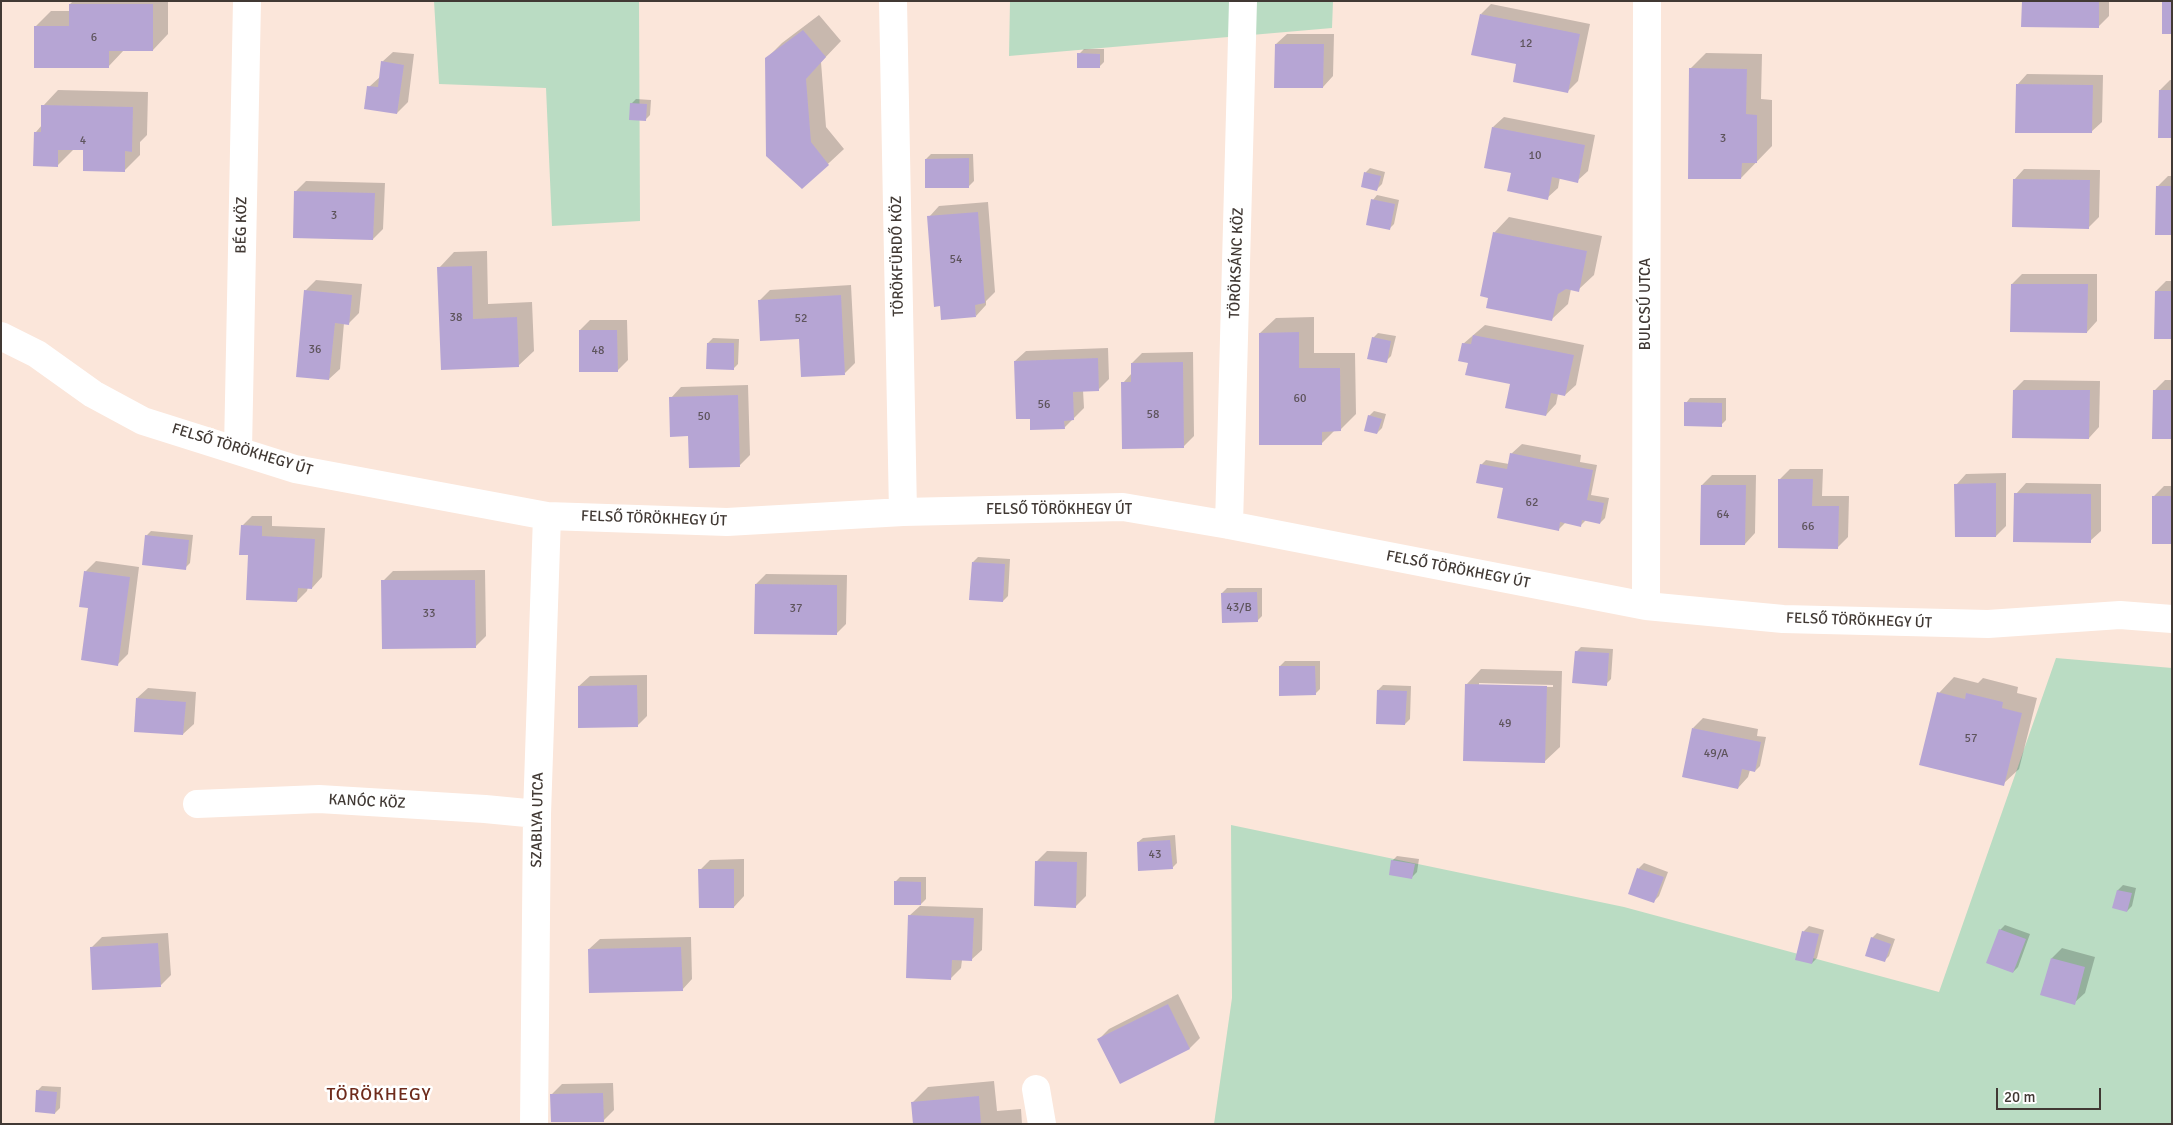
<!DOCTYPE html>
<html>
<head>
<meta charset="utf-8">
<style>
  body { margin:0 }
  #map { position:relative; width:2173px; height:1125px; overflow:hidden; background:#fbe6da; font-family:Signika,sans-serif }
  canvas { display:block }
  .frame { position:absolute; inset:0; border:2px solid #413934; pointer-events:none }
  .scale { position:absolute; left:1996px; top:1088px; width:105px; height:22px; box-sizing:border-box; border:2px solid #413934; border-top:0; padding-left:6px; font-size:15px; line-height:18px; white-space:nowrap; color:#413934; -webkit-text-stroke:4px #fff; paint-order:stroke }
</style>
</head>
<body>
<div id="map">
<canvas width="2173" height="1125"></canvas>
<div class="frame"></div>
<div class="scale">20 m</div>
</div>
<script>
const context = document.querySelector('canvas').getContext('2d');
context.lineJoin = 'round';
function fill(path, color) { context.fillStyle = color; context.fill(path, 'evenodd'); }
const poly = rows => new Path2D(rows.map(r => 'M' + r).join(''));
function trace(path, color, width, dash) { context.strokeStyle = color; context.lineWidth = width; context.lineCap = dash ? 'butt' : 'round'; context.setLineDash(dash || []); context.stroke(path); }
function label(font, color, halo, rows, align = 'center') {
  context.font = font + ' Signika,sans-serif'; context.lineWidth = 5; context.setLineDash([]); context.textBaseline = 'middle'; context.strokeStyle = halo; context.fillStyle = color; for (const [text, x, y, turn = 0] of rows) {
    context.save(); context.translate(x, y); context.rotate((+turn || 0) * Math.PI / 180); context.textAlign = isNaN(turn) ? turn : align; if (halo) context.strokeText(text, 0, 0); context.fillText(text, 0, 0); context.restore();
  }
}
fill(poly([
  [434,1,639,1,640,221,552,226,546,88,439,84],
  [1010,1,1333,1,1332,28,1009,56],
  [2056,658,2172,668,2172,1124,1214,1124,1232,998,1231,825,1624,907,1939,992]
]), '#badcc3');
fill(poly([
  [73,1,168,1,168,34,153,50,124,50,108,67,35,27,51,11,70,11,70,4],
  [2023,1,2109,1,2109,16,2098,27],
  [1491,4,1590,24,1578,81,1568,91,1518,63,1481,14],
  [819,15,841,41,821,62,826,127,844,149,802,188,766,59,782,43],
  [1287,34,1334,34,1333,76,1323,87,1276,44],
  [1084,49,1104,49,1104,62,1099,67,1079,54],
  [393,52,414,54,408,102,397,113,369,87,381,76,382,62],
  [1706,53,1762,54,1761,99,1772,100,1772,146,1741,178,1690,69],
  [2027,74,2103,75,2102,122,2091,132,2017,85],
  [2170,80,2172,80,2172,137,2160,90],
  [58,90,148,92,147,135,140,142,140,155,124,171,85,149,73,150,57,166,36,132,42,125,43,106],
  [636,99,651,100,650,115,645,120,631,104],
  [1504,117,1595,135,1588,171,1577,181,1560,177,1558,188,1547,198,1512,172,1493,127],
  [931,154,973,154,974,181,969,186,926,159],
  [1370,168,1385,172,1382,184,1377,189,1365,173],
  [2024,169,2100,170,2099,217,2089,227,2014,180],
  [2168,176,2172,176,2172,234,2157,187],
  [306,181,385,183,383,229,373,239,295,192],
  [1377,195,1399,200,1394,224,1389,229,1373,200],
  [988,202,995,292,986,301,986,305,976,316,929,217,939,206],
  [1509,217,1602,236,1594,275,1578,290,1571,289,1568,304,1552,319,1489,297,1494,233],
  [487,251,488,304,532,302,534,351,518,366,442,369,439,268,454,252],
  [2022,274,2097,274,2097,321,2087,332,2012,284],
  [316,280,362,284,359,313,349,323,344,323,340,369,329,379,305,291],
  [2166,281,2172,281,2172,338,2156,291],
  [851,285,855,363,845,373,801,337,760,300,770,290],
  [1314,317,1314,353,1355,353,1356,414,1340,430,1335,430,1322,443,1260,333,1276,318],
  [590,320,627,320,628,360,617,371,580,330],
  [1485,325,1584,345,1576,385,1565,395,1558,394,1556,404,1546,415,1511,383,1469,362,1463,344],
  [1378,333,1396,336,1391,356,1386,361,1373,338],
  [713,338,739,339,738,364,733,369,708,343],
  [1108,348,1109,379,1098,390,1083,390,1084,408,1064,428,1031,417,1015,361,1026,351],
  [1193,352,1194,436,1184,446,1123,383,1132,373,1132,363,1142,353],
  [2024,380,2100,381,2099,427,2089,438,2014,390],
  [2165,380,2172,380,2172,438,2154,391],
  [748,385,750,455,739,466,689,435,671,398,681,387],
  [1690,398,1726,398,1726,420,1721,425,1686,403],
  [1374,411,1386,414,1382,428,1377,433,1369,416],
  [1522,444,1581,455,1580,462,1597,465,1591,495,1609,498,1605,518,1600,523,1586,520,1581,525,1566,522,1558,530,1504,487,1481,465,1486,460,1509,464,1511,454],
  [1790,469,1823,469,1822,496,1849,496,1848,537,1838,547,1780,479],
  [2006,473,2006,526,1996,536,1956,485,1966,474],
  [1712,475,1756,475,1755,533,1745,544,1702,485],
  [2026,483,2101,484,2101,531,2090,541,2016,494],
  [2164,486,2172,486,2172,543,2154,496],
  [252,516,272,516,272,526,325,528,322,577,312,588,308,587,307,591,297,601,250,554,242,526],
  [151,531,193,535,190,563,185,568,146,536],
  [978,557,1010,559,1008,596,1003,601,973,562],
  [96,561,139,567,128,654,118,664,85,572],
  [485,570,486,636,475,647,383,581,393,571],
  [766,574,847,575,846,624,836,634,756,584],
  [1227,588,1262,588,1262,616,1257,621,1222,593],
  [1581,647,1613,649,1611,679,1606,684,1576,652],
  [1285,661,1320,661,1320,689,1315,694,1280,666],
  [1481,669,1562,671,1560,747,1544,762,1466,685],
  [1479,683,1553,685,1553,687,1479,686],
  [647,675,647,716,637,726,579,686,590,676],
  [1954,677,1978,683,1983,678,2018,687,2017,693,2037,698,2019,769,2003,784,1939,693],
  [1383,685,1411,686,1410,719,1405,724,1378,690],
  [148,688,196,692,194,724,183,734,137,698],
  [1703,718,1758,729,1757,736,1766,737,1760,766,1755,771,1750,770,1748,777,1738,788,1693,728],
  [1175,835,1177,863,1172,868,1138,842,1143,838],
  [1047,851,1087,852,1086,896,1076,906,1036,862],
  [1397,856,1419,859,1417,872,1412,877,1392,861],
  [744,859,744,896,734,907,700,870,710,860],
  [1644,863,1668,872,1659,896,1654,901,1630,893,1639,868],
  [900,877,926,877,926,899,921,904,895,882],
  [2123,885,2136,888,2132,906,2127,911,2114,907,2118,890],
  [920,906,983,908,982,950,971,960,962,960,961,968,951,978,909,916],
  [2005,925,2030,934,2018,967,2013,972,2000,930],
  [1809,926,1824,930,1817,958,1812,963,1797,959,1804,931],
  [168,933,171,975,160,986,91,948,102,937],
  [1877,933,1895,939,1889,956,1884,961,1872,938],
  [691,937,692,979,682,990,589,949,600,939],
  [2062,948,2095,957,2085,993,2074,1003,2041,994,2052,958],
  [1178,994,1200,1038,1190,1048,1120,1083,1099,1039,1109,1029],
  [994,1081,997,1111,1021,1109,1022,1124,914,1124,913,1102,928,1087],
  [613,1083,614,1110,603,1121,552,1094,562,1084],
  [42,1086,61,1087,60,1108,55,1113,37,1091]
]), '#0003');
fill(poly([
  [2022,1,2099,1,2099,28,2021,27],
  [2162,1,2172,1,2172,34,2162,34],
  [69,4,153,4,153,51,109,51,109,68,34,68,34,26,69,26],
  [1480,14,1580,34,1568,93,1513,82,1516,64,1471,55],
  [803,30,826,57,806,79,811,142,829,165,802,189,766,156,765,58],
  [1275,44,1324,44,1323,88,1274,88],
  [1077,53,1100,54,1100,68,1077,68],
  [381,61,404,65,397,114,364,109,367,86,378,87],
  [1689,68,1747,69,1746,114,1757,115,1757,163,1742,163,1741,179,1688,179],
  [2016,84,2093,85,2092,133,2015,133],
  [2159,90,2172,90,2172,138,2158,138],
  [630,103,647,104,646,121,629,120],
  [41,105,133,107,132,152,125,151,125,172,83,171,83,150,58,150,58,167,33,166,34,132,41,132],
  [1492,127,1585,145,1578,183,1552,177,1548,200,1507,191,1511,173,1484,168],
  [969,158,969,188,925,188,925,159],
  [1364,172,1381,176,1377,191,1361,187],
  [2013,179,2090,180,2089,229,2012,227],
  [2156,186,2172,186,2172,235,2155,235],
  [294,191,375,193,373,240,293,238],
  [1371,199,1395,204,1390,230,1366,225],
  [978,212,985,303,975,305,976,317,941,320,940,306,934,307,927,216],
  [1493,232,1587,251,1579,292,1566,289,1558,294,1552,321,1486,308,1488,298,1480,296],
  [472,266,473,319,517,317,519,367,441,370,437,267],
  [2011,284,2088,284,2087,333,2010,332],
  [304,290,352,295,349,325,335,323,329,380,296,377],
  [2155,291,2172,291,2172,339,2154,339],
  [841,295,845,375,801,377,799,339,760,341,758,300],
  [579,330,617,330,618,372,579,372],
  [1299,332,1299,368,1340,368,1341,431,1322,432,1322,445,1259,445,1259,333],
  [1473,335,1574,355,1565,396,1551,393,1546,416,1505,408,1510,384,1465,375,1468,363,1458,361,1462,343,1471,344],
  [1372,337,1391,341,1387,363,1367,359],
  [707,343,734,343,734,370,706,369],
  [1098,358,1099,391,1073,392,1074,420,1064,421,1065,429,1030,430,1030,419,1016,419,1014,361],
  [1183,362,1184,448,1122,449,1121,382,1131,382,1131,363],
  [2013,390,2090,390,2089,439,2012,438],
  [2153,390,2172,390,2172,439,2152,439],
  [738,395,740,467,689,468,688,436,670,437,669,397],
  [1684,402,1722,403,1722,427,1684,426],
  [1368,415,1382,419,1377,434,1364,431],
  [1510,453,1593,470,1587,500,1604,503,1600,524,1582,520,1581,527,1560,522,1559,531,1497,518,1503,488,1476,483,1480,464,1507,469],
  [1778,479,1813,479,1812,506,1839,506,1838,549,1778,548],
  [1996,483,1996,537,1955,537,1954,484],
  [1701,485,1746,485,1745,545,1700,545],
  [2014,493,2091,494,2091,543,2013,542],
  [2152,496,2172,496,2172,544,2152,544],
  [241,525,262,526,262,536,315,539,312,589,298,588,297,602,246,600,248,555,239,555],
  [145,535,189,540,186,570,142,565],
  [972,562,1005,564,1003,602,969,600],
  [84,571,130,577,118,666,81,660,88,608,79,607],
  [381,580,475,580,476,648,382,649],
  [755,584,837,585,837,635,754,634],
  [1257,592,1258,622,1222,623,1221,593],
  [1575,651,1609,653,1607,686,1572,683],
  [1279,666,1315,666,1316,695,1279,696],
  [1465,684,1547,686,1545,763,1463,761],
  [637,685,638,727,578,728,578,686],
  [1377,690,1407,691,1405,725,1376,724],
  [1937,692,1965,699,1966,693,2003,702,2002,708,2022,713,2004,786,1919,765],
  [136,698,186,702,183,735,134,732],
  [1692,728,1761,742,1755,772,1742,769,1738,789,1682,777],
  [1170,840,1173,869,1138,871,1137,842],
  [1391,860,1415,864,1412,879,1389,875],
  [1035,861,1077,862,1076,908,1034,906],
  [1637,868,1664,877,1654,903,1628,894],
  [698,869,734,869,734,908,699,908],
  [894,881,921,882,921,905,894,905],
  [2117,890,2132,893,2127,912,2112,908],
  [908,915,974,918,972,961,952,960,951,980,906,978],
  [1999,929,2026,939,2013,973,1986,963],
  [1802,931,1819,934,1812,964,1795,960],
  [1871,937,1891,944,1885,962,1865,956],
  [158,943,161,987,92,990,90,947],
  [681,947,683,991,589,993,588,949],
  [2051,958,2085,967,2075,1005,2040,995],
  [1168,1004,1190,1049,1120,1084,1097,1039],
  [36,1090,57,1092,55,1114,35,1112],
  [603,1093,604,1122,551,1122,550,1094],
  [979,1096,981,1124,913,1124,911,1102]
]), '#b6a5d4');
trace(poly([
  [893,1,903,512],
  [1,336,37,354,93,394,143,421,295,469,547,516,727,522,903,512,1123,507,1229,525,1646,606,1783,619,1988,624,2120,615,2172,619],
  [238,449,247,1],
  [1229,525,1243,1],
  [1646,606,1647,1],
  [197,804,319,799,485,809,537,814],
  [1036,1089,1042,1124],
  [534,1124,537,814,547,516]
]), '#fff', 28);
label('12px', '#5e545c', null, [
  ["6",94,38],
  ["12",1526,44],
  ["3",1723,139],
  ["4",83,141],
  ["10",1535,156],
  ["3",334,216],
  ["54",956,260],
  ["38",456,318],
  ["52",801,319],
  ["36",315,350],
  ["48",598,351],
  ["60",1300,399],
  ["56",1044,405],
  ["58",1153,415],
  ["50",704,417],
  ["62",1532,503],
  ["64",1723,515],
  ["66",1808,527],
  ["43/B",1239,608],
  ["37",796,609],
  ["33",429,614],
  ["49",1505,724],
  ["57",1971,739],
  ["49/A",1716,754],
  ["43",1155,855]
]);
label('15px', '#413934', '#fff', [
  ["BÉG KÖZ",242,225,-89],
  ["TÖRÖKFÜRDŐ KÖZ",898,256,-91],
  ["TÖRÖKSÁNC KÖZ",1237,263,-88],
  ["BULCSÚ UTCA",1646,304,-90],
  ["FELSŐ TÖRÖKHEGY ÚT",242,450,17],
  ["FELSŐ TÖRÖKHEGY ÚT",1059,510],
  ["FELSŐ TÖRÖKHEGY ÚT",654,519,2],
  ["FELSŐ TÖRÖKHEGY ÚT",1458,570,11],
  ["FELSŐ TÖRÖKHEGY ÚT",1859,621,2],
  ["KANÓC KÖZ",367,802,3],
  ["SZABLYA UTCA",538,820,-89]
]);
context.letterSpacing = '1px';
label('18px', '#6e2b1c', '#fff', [
  ["TÖRÖKHEGY",379,1095]
]);
context.letterSpacing = '0px';
</script>
</body>
</html>
